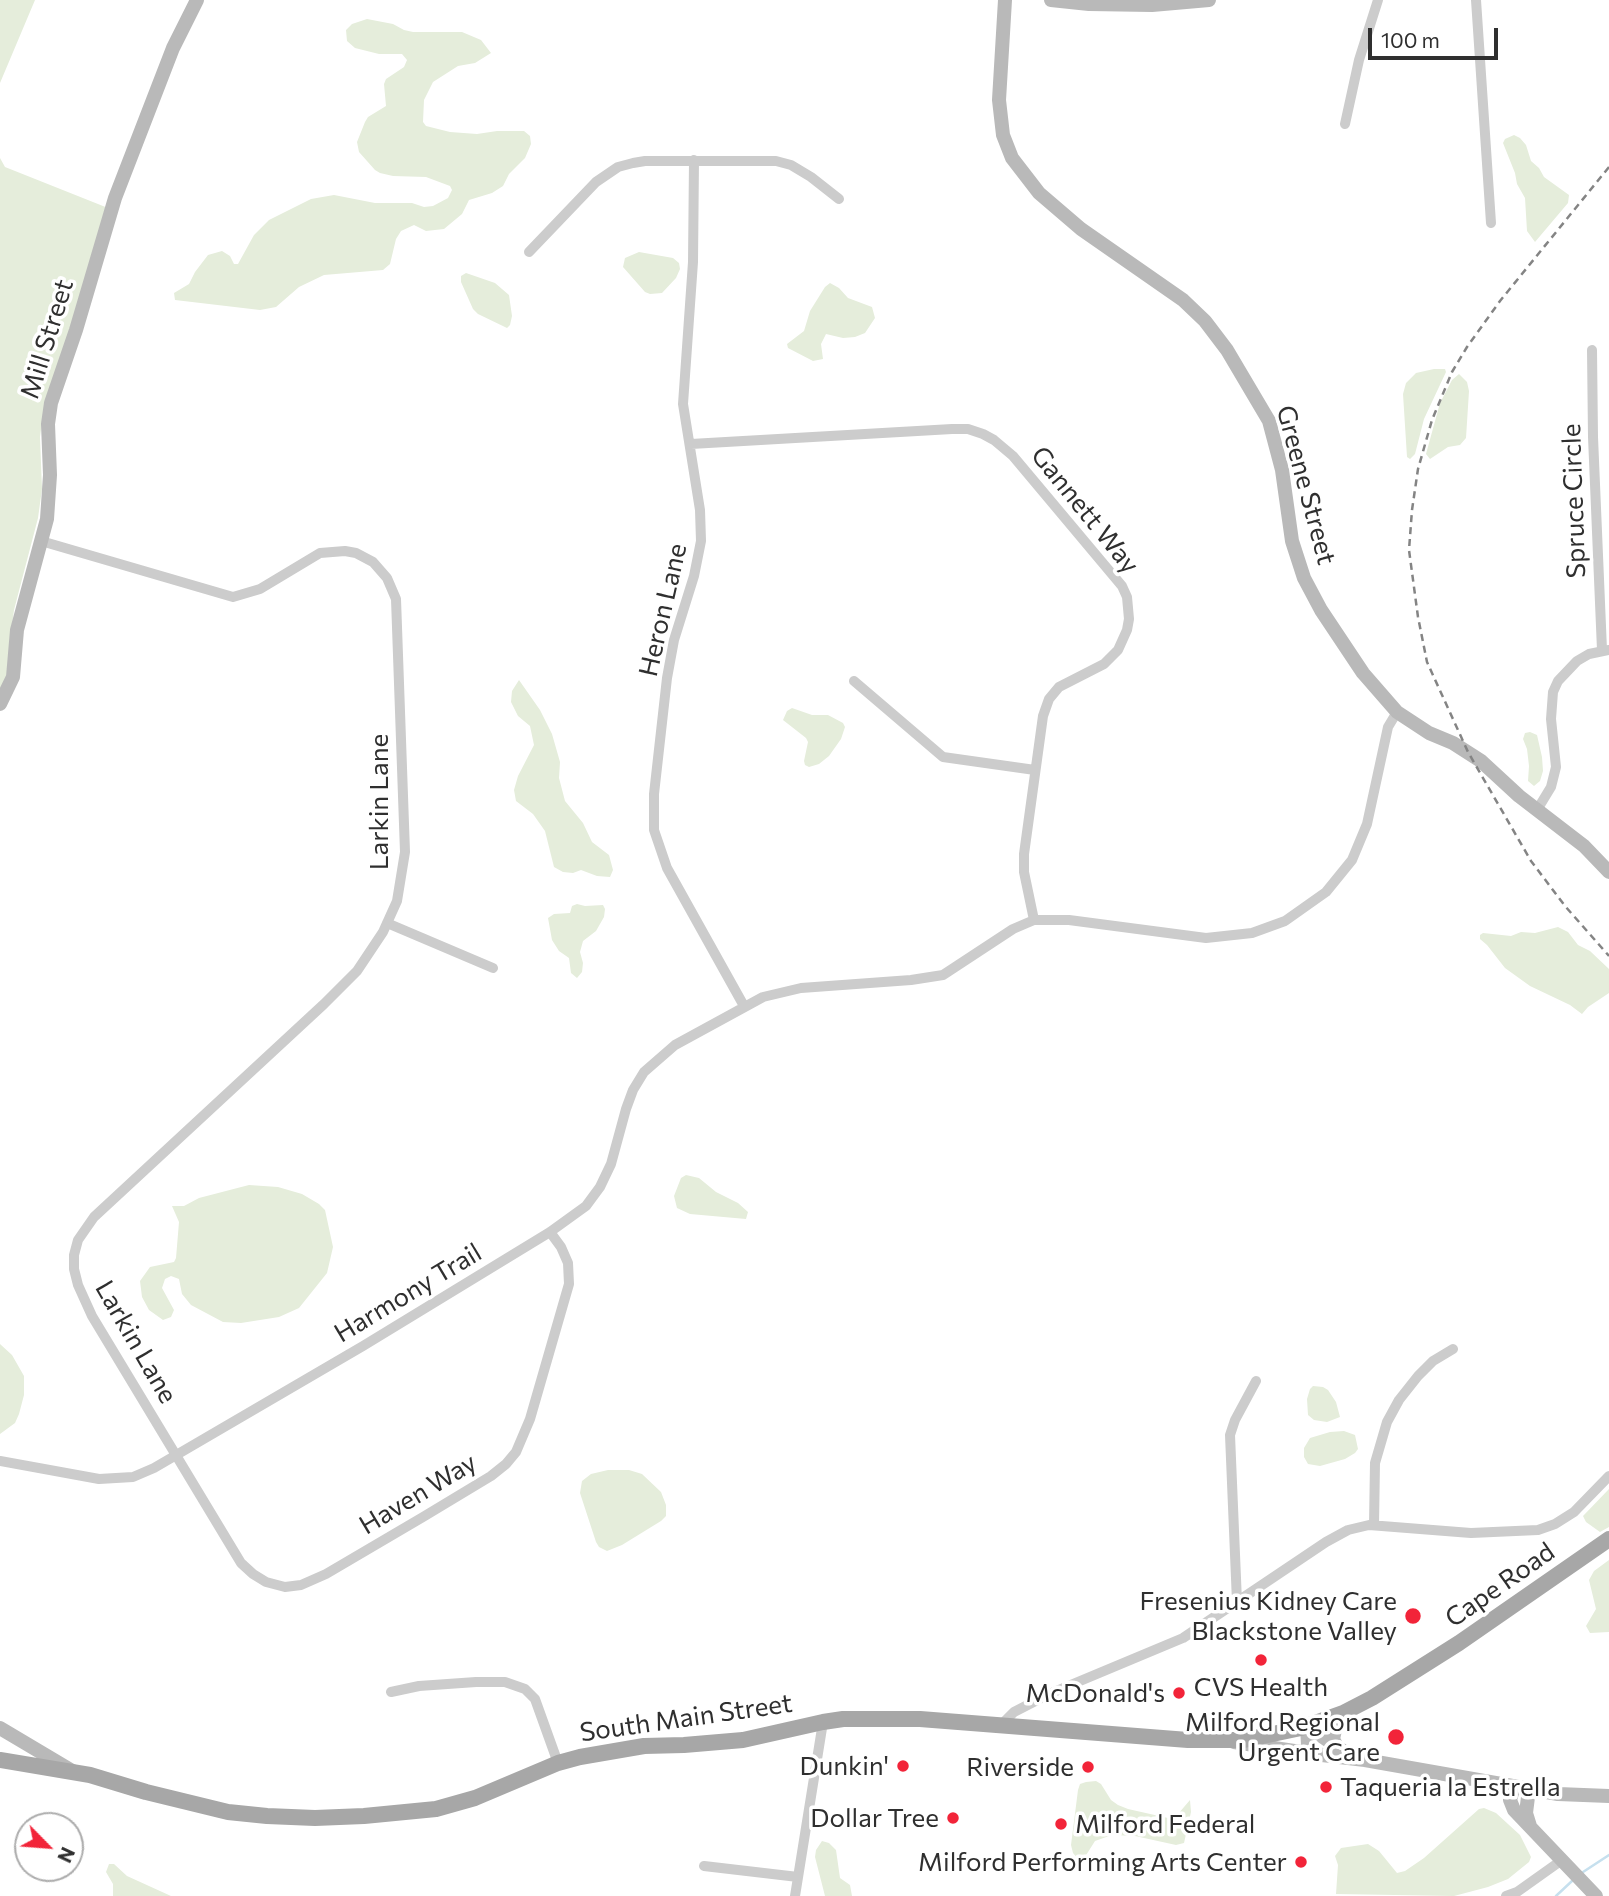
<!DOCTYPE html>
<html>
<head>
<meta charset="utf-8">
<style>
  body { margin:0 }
  #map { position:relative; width:1609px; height:1896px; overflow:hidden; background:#fff; font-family:Commissioner,sans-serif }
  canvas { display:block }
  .north { position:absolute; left:14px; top:1812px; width:70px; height:70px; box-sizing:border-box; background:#fff; border:2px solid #acacac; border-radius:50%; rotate:115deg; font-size:19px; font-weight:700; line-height:28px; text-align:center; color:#2f2f2f }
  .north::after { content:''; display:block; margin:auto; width:24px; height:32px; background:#f22439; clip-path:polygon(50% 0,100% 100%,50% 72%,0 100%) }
  .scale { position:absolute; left:1368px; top:28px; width:130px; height:32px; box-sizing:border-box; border:4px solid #2f2f2f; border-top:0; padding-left:9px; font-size:21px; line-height:24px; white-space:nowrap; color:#2f2f2f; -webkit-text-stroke:5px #fff; paint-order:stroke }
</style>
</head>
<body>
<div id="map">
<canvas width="1609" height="1896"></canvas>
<div class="north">N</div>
<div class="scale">100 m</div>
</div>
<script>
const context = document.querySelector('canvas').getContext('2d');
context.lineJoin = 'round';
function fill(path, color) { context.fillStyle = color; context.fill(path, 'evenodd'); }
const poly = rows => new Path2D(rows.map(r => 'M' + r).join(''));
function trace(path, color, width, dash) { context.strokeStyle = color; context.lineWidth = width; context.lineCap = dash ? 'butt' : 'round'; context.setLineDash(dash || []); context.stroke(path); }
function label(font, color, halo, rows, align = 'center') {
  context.font = font + ' Commissioner,sans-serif'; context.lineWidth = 7; context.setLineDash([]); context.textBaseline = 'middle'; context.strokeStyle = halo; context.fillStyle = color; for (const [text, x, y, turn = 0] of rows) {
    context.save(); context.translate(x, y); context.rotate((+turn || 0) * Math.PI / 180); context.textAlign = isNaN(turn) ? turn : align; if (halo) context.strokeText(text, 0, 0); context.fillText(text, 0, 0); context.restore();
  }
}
fill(poly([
  [0,0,35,0,0,83],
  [367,19,393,24,404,30,413,32,462,32,481,40,491,53,475,63,458,66,433,82,424,100,423,122,426,126,450,132,477,134,497,131,524,131,530,136,531,144,525,158,509,174,503,186,492,193,469,200,462,214,444,229,426,231,414,225,401,231,396,239,390,264,383,270,324,275,299,287,276,307,260,310,175,300,174,293,189,284,195,272,208,255,222,251,230,256,234,264,238,264,254,235,269,220,311,199,334,195,375,203,412,203,424,207,433,206,448,198,452,190,450,186,426,177,393,176,380,173,375,170,359,152,357,142,365,122,368,117,386,106,384,84,386,79,404,67,407,60,402,54,379,54,355,48,347,41,346,30,352,24],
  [1514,135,1520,138,1526,145,1531,161,1539,168,1544,177,1569,195,1568,203,1535,242,1527,231,1525,198,1517,184,1515,173,1503,143,1505,139],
  [0,158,5,167,108,208,43,414,40,437,42,489,38,518,14,610,10,642,10,674,0,697],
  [639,252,673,258,679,263,680,269,676,278,662,293,650,294,645,292,623,267,625,258],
  [466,273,495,283,509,295,512,316,510,325,507,328,478,314,473,309,461,282,461,276],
  [830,283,839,288,848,298,872,307,875,318,865,333,855,337,843,338,826,334,821,344,823,359,813,361,788,348,787,344,804,331,810,311,825,287],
  [1434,369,1445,369,1446,372,1424,419,1415,454,1410,459,1407,457,1403,394,1406,383,1416,373],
  [1459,374,1467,382,1469,391,1466,438,1460,445,1448,447,1430,459,1426,454,1440,403,1452,380],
  [519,680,540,710,552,734,560,762,559,778,565,801,583,823,592,842,609,855,613,870,610,877,597,876,581,870,573,873,563,872,554,867,545,831,533,814,516,801,514,790,518,776,534,745,530,726,518,716,511,702,512,691],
  [792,708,812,715,828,715,843,723,845,727,841,739,829,756,819,764,809,767,805,765,804,761,808,742,806,738,783,720,787,711],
  [1530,732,1537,735,1542,757,1543,771,1540,781,1534,786,1528,781,1529,766,1527,749,1523,739,1525,733],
  [577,904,585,906,603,905,605,909,604,917,596,931,583,941,580,952,583,963,582,972,577,978,571,973,569,958,559,951,552,940,548,918,554,914,570,913,572,906],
  [1558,927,1568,932,1578,945,1590,951,1609,969,1609,993,1588,1007,1582,1014,1570,1005,1530,986,1505,968,1487,945,1480,939,1480,935,1483,933,1511,936,1521,932,1535,933],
  [686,1175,699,1178,716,1192,738,1203,748,1212,746,1219,690,1214,677,1208,674,1196,681,1178],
  [249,1185,278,1187,302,1194,319,1204,325,1210,333,1247,327,1273,299,1308,279,1317,241,1323,223,1322,191,1305,182,1294,179,1279,171,1276,165,1279,162,1288,174,1310,171,1317,163,1320,149,1310,142,1297,140,1281,150,1267,174,1262,176,1258,179,1222,172,1206,184,1206,199,1198],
  [0,1344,12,1355,24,1376,24,1395,19,1414,15,1423,0,1434],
  [1313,1386,1323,1387,1328,1390,1336,1402,1340,1417,1327,1422,1314,1420,1308,1415,1307,1399,1310,1389],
  [1344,1431,1355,1435,1358,1449,1355,1453,1345,1459,1320,1466,1308,1464,1304,1457,1304,1448,1310,1438,1330,1432],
  [608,1470,629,1470,642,1474,661,1492,666,1505,666,1516,661,1521,622,1545,607,1551,599,1547,596,1542,580,1493,582,1481,591,1474],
  [1609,1489,1609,1527,1600,1532,1586,1522,1583,1516],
  [1609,1560,1609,1632,1590,1633,1586,1626,1596,1609,1589,1580,1594,1571],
  [1096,1781,1101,1784,1111,1800,1118,1805,1128,1809,1168,1818,1178,1814,1190,1800,1191,1812,1184,1843,1176,1845,1135,1836,1112,1835,1095,1841,1083,1860,1079,1860,1073,1853,1071,1845,1078,1790,1080,1784,1086,1782],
  [1484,1808,1496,1813,1520,1835,1531,1857,1529,1862,1508,1879,1488,1887,1454,1896,1336,1894,1338,1865,1335,1856,1341,1848,1368,1844,1379,1851,1397,1873,1405,1871,1424,1858,1479,1809],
  [822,1841,829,1843,836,1850,840,1878,850,1885,852,1896,825,1896,815,1857,816,1850],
  [109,1864,114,1864,127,1876,171,1896,113,1896,113,1884,106,1872]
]), '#e5eddb');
trace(poly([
  [1580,1874,1609,1855],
  [1556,1896,1572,1881]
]), '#c6e0ee', 2.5);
trace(poly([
  [1476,0,1491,223],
  [1345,124,1359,60,1378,0],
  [694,160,693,262,683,404,700,510,701,541,694,576,674,640,667,678,654,794,654,830,667,868,744,1006],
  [529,252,596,182,618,167,633,163,645,161,776,161,791,165,811,177,839,199],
  [1592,350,1593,437,1602,650],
  [691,444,952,429,968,429,983,434,994,440,1013,456,1122,586,1127,597,1129,619,1127,630,1118,650,1104,664,1059,687,1049,699,1043,716,1024,854,1024,872,1034,920],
  [41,541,233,597,260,589,320,553,345,551,356,553,373,562,387,578,396,599,405,852,397,901,383,932,357,971,324,1004,94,1217,78,1240,74,1255,74,1269,78,1285,92,1316,241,1563,253,1574,266,1582,285,1587,301,1585,326,1574,423,1517,491,1476,506,1464,516,1452,530,1419,569,1284,568,1263,561,1247,550,1232],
  [854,681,943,757,1035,770],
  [1537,810,1551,787,1556,767,1551,719,1553,692,1558,681,1577,661,1589,654,1609,650],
  [387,923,493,968],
  [0,1461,99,1479,133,1477,154,1468,363,1346,550,1232,586,1206,600,1187,611,1164,626,1109,633,1090,644,1072,675,1045,763,997,801,988,911,980,943,975,1013,929,1034,920,1069,920,1206,938,1252,933,1285,921,1326,892,1352,860,1367,824,1388,727,1397,712],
  [1374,1525,1375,1463,1387,1422,1399,1400,1418,1376,1433,1361,1453,1349],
  [1237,1602,1230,1435,1235,1420,1256,1381],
  [391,1692,419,1686,476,1682,505,1682,525,1689,535,1699,558,1763],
  [1001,1725,1014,1712,1049,1694,1183,1638,1326,1542,1348,1530,1369,1525,1471,1533,1538,1530,1555,1524,1574,1512,1609,1476],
  [704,1866,798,1877],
  [795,1896,823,1722],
  [1506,1896,1517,1892,1562,1860]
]), '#ccc', 10);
trace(poly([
  [1005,0,999,100,1003,135,1012,158,1039,193,1081,229,1183,300,1205,321,1227,350,1269,421,1282,470,1292,541,1304,578,1321,610,1363,673,1397,712,1429,733,1453,743,1481,761,1519,796,1584,846,1609,872],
  [1051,0,1089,4,1152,5,1209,0],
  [0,704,13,677,17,630,47,519,50,475,48,424,51,403,76,330,115,198,173,48,197,0],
  [1307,1726,1308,1745,1314,1752,1322,1755,1365,1760,1558,1794,1609,1796],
  [1307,1726,1349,1755],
  [0,1728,74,1772],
  [1234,1742,1321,1755],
  [1338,1749,1333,1739,1335,1730,1340,1721,1351,1709],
  [1514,1786,1510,1800,1514,1810,1596,1896],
  [1529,1789,1526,1813,1530,1826]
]), '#b9b9b9', 14);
trace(poly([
  [0,1760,90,1775,146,1792,228,1812,267,1816,315,1818,364,1816,436,1809,475,1798,558,1763,580,1757,644,1746,684,1745,743,1740,823,1722,843,1719,920,1719,1188,1740,1244,1740,1301,1728,1343,1713,1372,1698,1459,1643,1609,1539]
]), '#a7a7a7', 16);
trace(poly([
  [1609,167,1500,301,1467,347,1452,372,1432,420,1418,469,1412,510,1409,550,1418,617,1427,662,1468,752,1531,861,1565,906,1609,956]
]), '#848484', 2.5, [7, 5]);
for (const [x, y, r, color] of [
  [1413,1616,9,"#f22439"],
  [1261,1660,7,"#f22439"],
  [1179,1693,7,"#f22439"],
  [1396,1737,9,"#f22439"],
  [903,1766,7,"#f22439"],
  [1088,1767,7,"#f22439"],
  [1326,1787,7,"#f22439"],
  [953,1818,7,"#f22439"],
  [1061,1824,7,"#f22439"],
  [1301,1862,7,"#f22439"]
]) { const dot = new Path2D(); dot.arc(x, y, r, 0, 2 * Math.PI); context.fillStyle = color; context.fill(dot); trace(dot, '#fff', 2.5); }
label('26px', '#2f2f2f', '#fff', [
  ["Mill Street",47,339,-73],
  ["Greene Street",1306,485,75],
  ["Spruce Circle",1574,501,-92],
  ["Gannett Way",1085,510,51],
  ["Heron Lane",663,610,-77],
  ["Larkin Lane",379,802,-90],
  ["Harmony Trail",408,1293,-31],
  ["Larkin Lane",136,1342,60],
  ["Haven Way",418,1494,-31],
  ["Cape Road",1500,1585,-35],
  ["South Main Street",686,1718,-8]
]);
label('26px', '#2f2f2f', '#fff', [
  ["Fresenius Kidney Care",1397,1601],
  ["Blackstone Valley",1397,1631],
  ["CVS Health",1261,1687,"center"],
  ["McDonald's",1165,1693],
  ["Milford Regional",1380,1722],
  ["Urgent Care",1380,1752],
  ["Dunkin'",889,1766],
  ["Riverside",1074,1767],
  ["Taqueria la Estrella",1340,1787,"left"],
  ["Dollar Tree",939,1818],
  ["Milford Federal",1075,1824,"left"],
  ["Milford Performing Arts Center",1287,1862]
], 'right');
</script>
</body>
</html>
